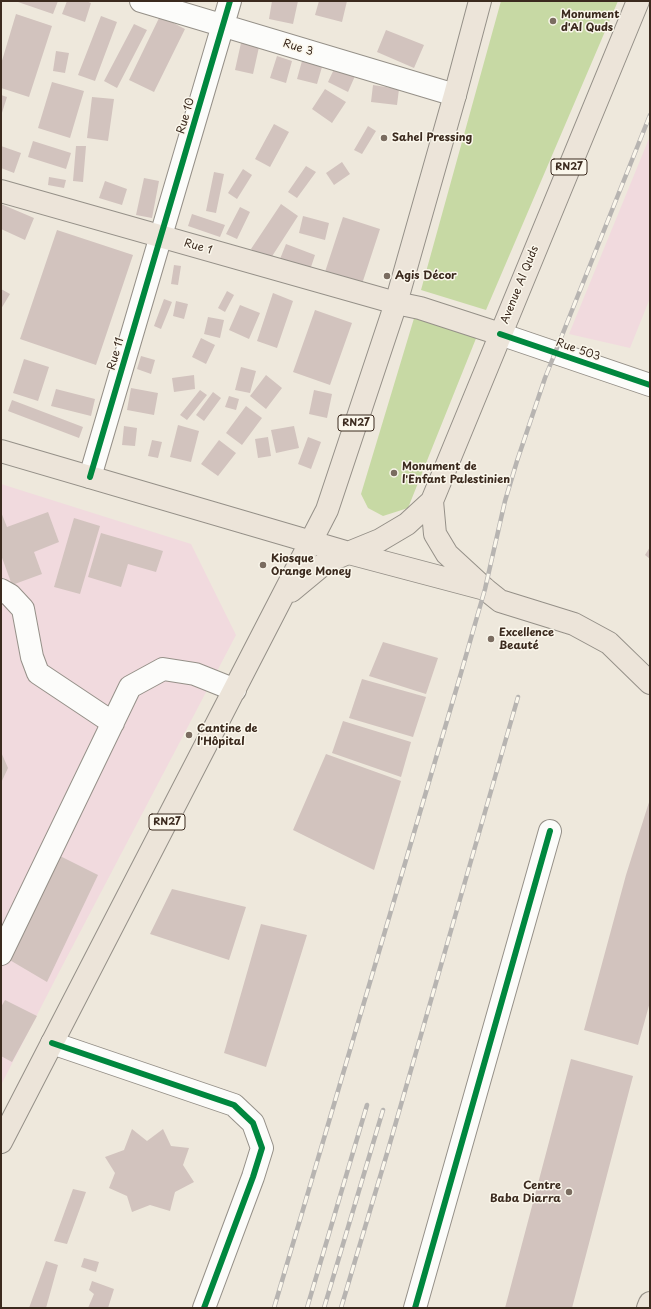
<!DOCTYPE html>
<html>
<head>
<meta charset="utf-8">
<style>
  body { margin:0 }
  #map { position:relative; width:651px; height:1309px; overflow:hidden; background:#eee8dc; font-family:"Playpen Sans",sans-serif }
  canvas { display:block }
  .frame { position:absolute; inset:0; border:2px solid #3b2a1e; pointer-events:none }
</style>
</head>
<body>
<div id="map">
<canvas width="651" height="1309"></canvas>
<div class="frame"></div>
</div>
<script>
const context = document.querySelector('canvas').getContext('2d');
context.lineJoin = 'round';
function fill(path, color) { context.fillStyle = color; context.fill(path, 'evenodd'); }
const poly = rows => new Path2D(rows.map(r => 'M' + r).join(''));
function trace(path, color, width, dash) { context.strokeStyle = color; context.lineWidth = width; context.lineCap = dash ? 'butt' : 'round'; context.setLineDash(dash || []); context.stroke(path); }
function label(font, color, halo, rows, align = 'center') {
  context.font = font + ' "Playpen Sans",sans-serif'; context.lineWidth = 3; context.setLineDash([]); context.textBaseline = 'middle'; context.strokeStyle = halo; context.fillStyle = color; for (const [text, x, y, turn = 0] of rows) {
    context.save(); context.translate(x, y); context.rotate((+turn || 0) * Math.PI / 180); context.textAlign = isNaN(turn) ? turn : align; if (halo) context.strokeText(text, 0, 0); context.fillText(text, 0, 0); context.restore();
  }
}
fill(poly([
  [650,136,650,298,630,348,569,334],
  [1,484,191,544,236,635,57,976,1,1085]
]), '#f1dade');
fill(poly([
  [501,1,618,1,486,310,421,290],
  [415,315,477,336,408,508,383,516,368,508,361,494]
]), '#c7d9a4');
fill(poly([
  [19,1,58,1,53,14,18,2],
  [67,1,86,1,91,3,85,22,62,14],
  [272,1,298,1,293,24,269,19],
  [319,1,347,1,342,22,315,15],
  [16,14,52,26,29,97,1,88,1,64],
  [101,16,117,22,95,81,78,75],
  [160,16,185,29,154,92,129,80],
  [134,24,147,30,117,88,104,81],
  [386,30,424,45,414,68,377,52],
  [241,43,259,47,253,74,235,70],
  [56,51,69,53,65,73,53,71],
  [277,56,292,61,286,83,270,78],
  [302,61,322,67,317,84,297,79],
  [335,67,355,76,348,92,328,82],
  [52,82,84,91,70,138,38,128],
  [373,85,399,89,397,105,371,102],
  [325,89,346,102,332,123,312,109],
  [1,95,7,97,1,116],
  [92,97,114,99,108,141,87,138],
  [274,124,289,132,270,167,255,159],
  [368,126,376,131,362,154,354,150],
  [33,141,71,153,66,169,28,157],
  [1,146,21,153,14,173,1,168],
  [76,146,86,146,83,182,73,181],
  [342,162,350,174,334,185,326,173],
  [306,166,316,172,297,198,288,192],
  [243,169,252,175,237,199,228,193],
  [214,172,224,174,216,213,206,211],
  [49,177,66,180,64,188,48,185],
  [144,178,159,181,152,218,136,215],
  [105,181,127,189,122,205,99,198],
  [1,204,34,218,25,240,1,229],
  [281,204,298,216,269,261,251,249],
  [240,207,250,212,237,239,226,234],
  [192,214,225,225,220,237,188,226],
  [303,216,329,223,325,240,299,233],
  [343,217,380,229,361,287,324,275],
  [57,230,133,255,96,365,20,339],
  [286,244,315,255,310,270,280,259],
  [174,265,181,266,178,285,171,284],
  [1,289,10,294,1,309],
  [227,291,234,295,225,312,218,308],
  [273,293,293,301,277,348,257,341],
  [164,299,172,302,161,329,154,326],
  [176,301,188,304,184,319,173,316],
  [240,305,260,313,249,339,229,330],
  [315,310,352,323,330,385,293,372],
  [208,317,224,320,220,338,204,334],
  [201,338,215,345,206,364,192,357],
  [141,356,155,360,151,374,137,369],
  [24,359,49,367,38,401,13,393],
  [241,367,256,371,250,393,235,390],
  [194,375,195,389,174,392,172,378],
  [266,375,282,388,266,409,250,396],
  [131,388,158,393,154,415,127,410],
  [56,389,95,399,91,416,51,406],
  [200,390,207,395,187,420,180,415],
  [314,390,332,394,327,418,309,414],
  [213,392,221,398,204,421,196,415],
  [229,396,239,399,236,410,225,407],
  [12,400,83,427,79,438,8,411],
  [246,406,262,418,242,445,226,433],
  [178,425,199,431,191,462,170,457],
  [124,426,137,428,135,446,122,445],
  [294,426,299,448,276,453,271,430],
  [268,437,271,456,258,458,255,439],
  [308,437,321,442,311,469,298,464],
  [152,440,162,442,158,458,148,456],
  [219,440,236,453,218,476,201,464],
  [1,512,7,527,48,512,59,542,34,552,42,574,12,585,1,555],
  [74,518,100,526,80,594,54,587],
  [101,533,163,551,156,572,128,564,121,587,88,577],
  [650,547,650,559,645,555],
  [383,642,438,658,426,694,369,676],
  [362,679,426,697,413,737,349,718],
  [343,721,411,742,401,777,332,753],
  [1,752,8,768,1,783],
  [326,754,401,781,374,870,293,830],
  [650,799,650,1002,638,1045,584,1030,626,875],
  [58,855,98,875,47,982,8,959],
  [172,889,246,907,229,960,150,934],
  [261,924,307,935,266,1067,224,1053],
  [5,1000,37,1016,12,1062,1,1056,1,1007],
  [571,1059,633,1076,572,1308,505,1308],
  [132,1129,147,1141,163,1129,171,1146,189,1148,183,1165,194,1182,175,1192,170,1211,150,1205,132,1212,127,1196,109,1188,115,1173,105,1157,124,1150],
  [73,1189,86,1192,67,1244,54,1241],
  [84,1258,99,1262,96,1272,81,1267],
  [46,1261,58,1265,46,1308,29,1308],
  [92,1281,114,1289,108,1308,88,1308,94,1294,89,1290]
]), '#d2c3be');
const minor = poly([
  [141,1,455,95],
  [500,334,650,385],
  [90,477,230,1],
  [1,590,10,595,23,609,32,657,38,673,113,723],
  [1,954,130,687,163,669,195,674,235,690],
  [52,1043,234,1105,253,1123,262,1148,253,1177,204,1308],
  [415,1308,550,831]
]);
const major = poly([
  [1,191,396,303,420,308,500,334],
  [1,451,349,553,485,589],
  [432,501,435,534,447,554,485,589,500,601,574,624,609,643,650,683],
  [291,591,326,562,380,540,407,524,432,501,638,1],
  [1,1142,327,510,396,303,455,95,480,1],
  [648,1308,650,1303]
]);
trace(minor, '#959088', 24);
trace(major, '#959088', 24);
trace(minor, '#fcfcfa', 22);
trace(major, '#ece4d9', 22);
const rail = poly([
  [274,1308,459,680,485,589,505,501,517,461,545,378,650,115],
  [307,1308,367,1105],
  [324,1308,383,1110],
  [341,1308,388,1150,518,697]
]);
trace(rail, '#b7b4b1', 4.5);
trace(rail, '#fbf7ec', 3, [9]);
trace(poly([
  [500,334,650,385],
  [90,477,230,1],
  [52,1043,234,1105,253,1123,262,1148,253,1177,204,1308],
  [415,1308,550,831]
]), '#00873e', 6);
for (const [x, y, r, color] of [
  [553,21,4,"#7a6c60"],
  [384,138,4,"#7a6c60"],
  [387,276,4,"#7a6c60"],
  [394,473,4,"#7a6c60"],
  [263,565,4,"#7a6c60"],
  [491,639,4,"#7a6c60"],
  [189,735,4,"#7a6c60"],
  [569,1192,4,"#7a6c60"]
]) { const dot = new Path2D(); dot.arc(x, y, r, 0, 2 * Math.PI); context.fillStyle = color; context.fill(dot); trace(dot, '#fbf7ec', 1.5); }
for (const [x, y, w] of [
  [569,167,36],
  [356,423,36],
  [167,822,36]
]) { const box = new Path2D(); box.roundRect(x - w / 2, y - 8, w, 16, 3); context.fillStyle = '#fbf7ec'; context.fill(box); trace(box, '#3b2a1e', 1); }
label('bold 10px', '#3b2a1e', null, [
  ["RN27",569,167],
  ["RN27",356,423],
  ["RN27",167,822]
]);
label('bold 11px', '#3b2a1e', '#fbf7ec', [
  ["Monument",561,15],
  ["d'Al Quds",561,28],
  ["Sahel Pressing",392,138],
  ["Agis Décor",395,276],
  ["Monument de",402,467],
  ["l'Enfant Palestinien",402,480],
  ["Kiosque",271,559],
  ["Orange Money",271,572],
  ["Excellence",499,633],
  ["Beauté",499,646],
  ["Cantine de",197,729],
  ["l'Hôpital",197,742],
  ["Centre",561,1186,"right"],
  ["Baba Diarra",561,1199,"right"]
], 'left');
label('11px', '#3b2a1e', '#fbf7ec', [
  ["Rue 3",298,48,17],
  ["Rue 10",186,116,-74],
  ["Rue 1",198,247,16],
  ["Avenue Al Quds",520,285,-68],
  ["Rue 503",578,350,19],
  ["Rue 11",116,354,-74]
]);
</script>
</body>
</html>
